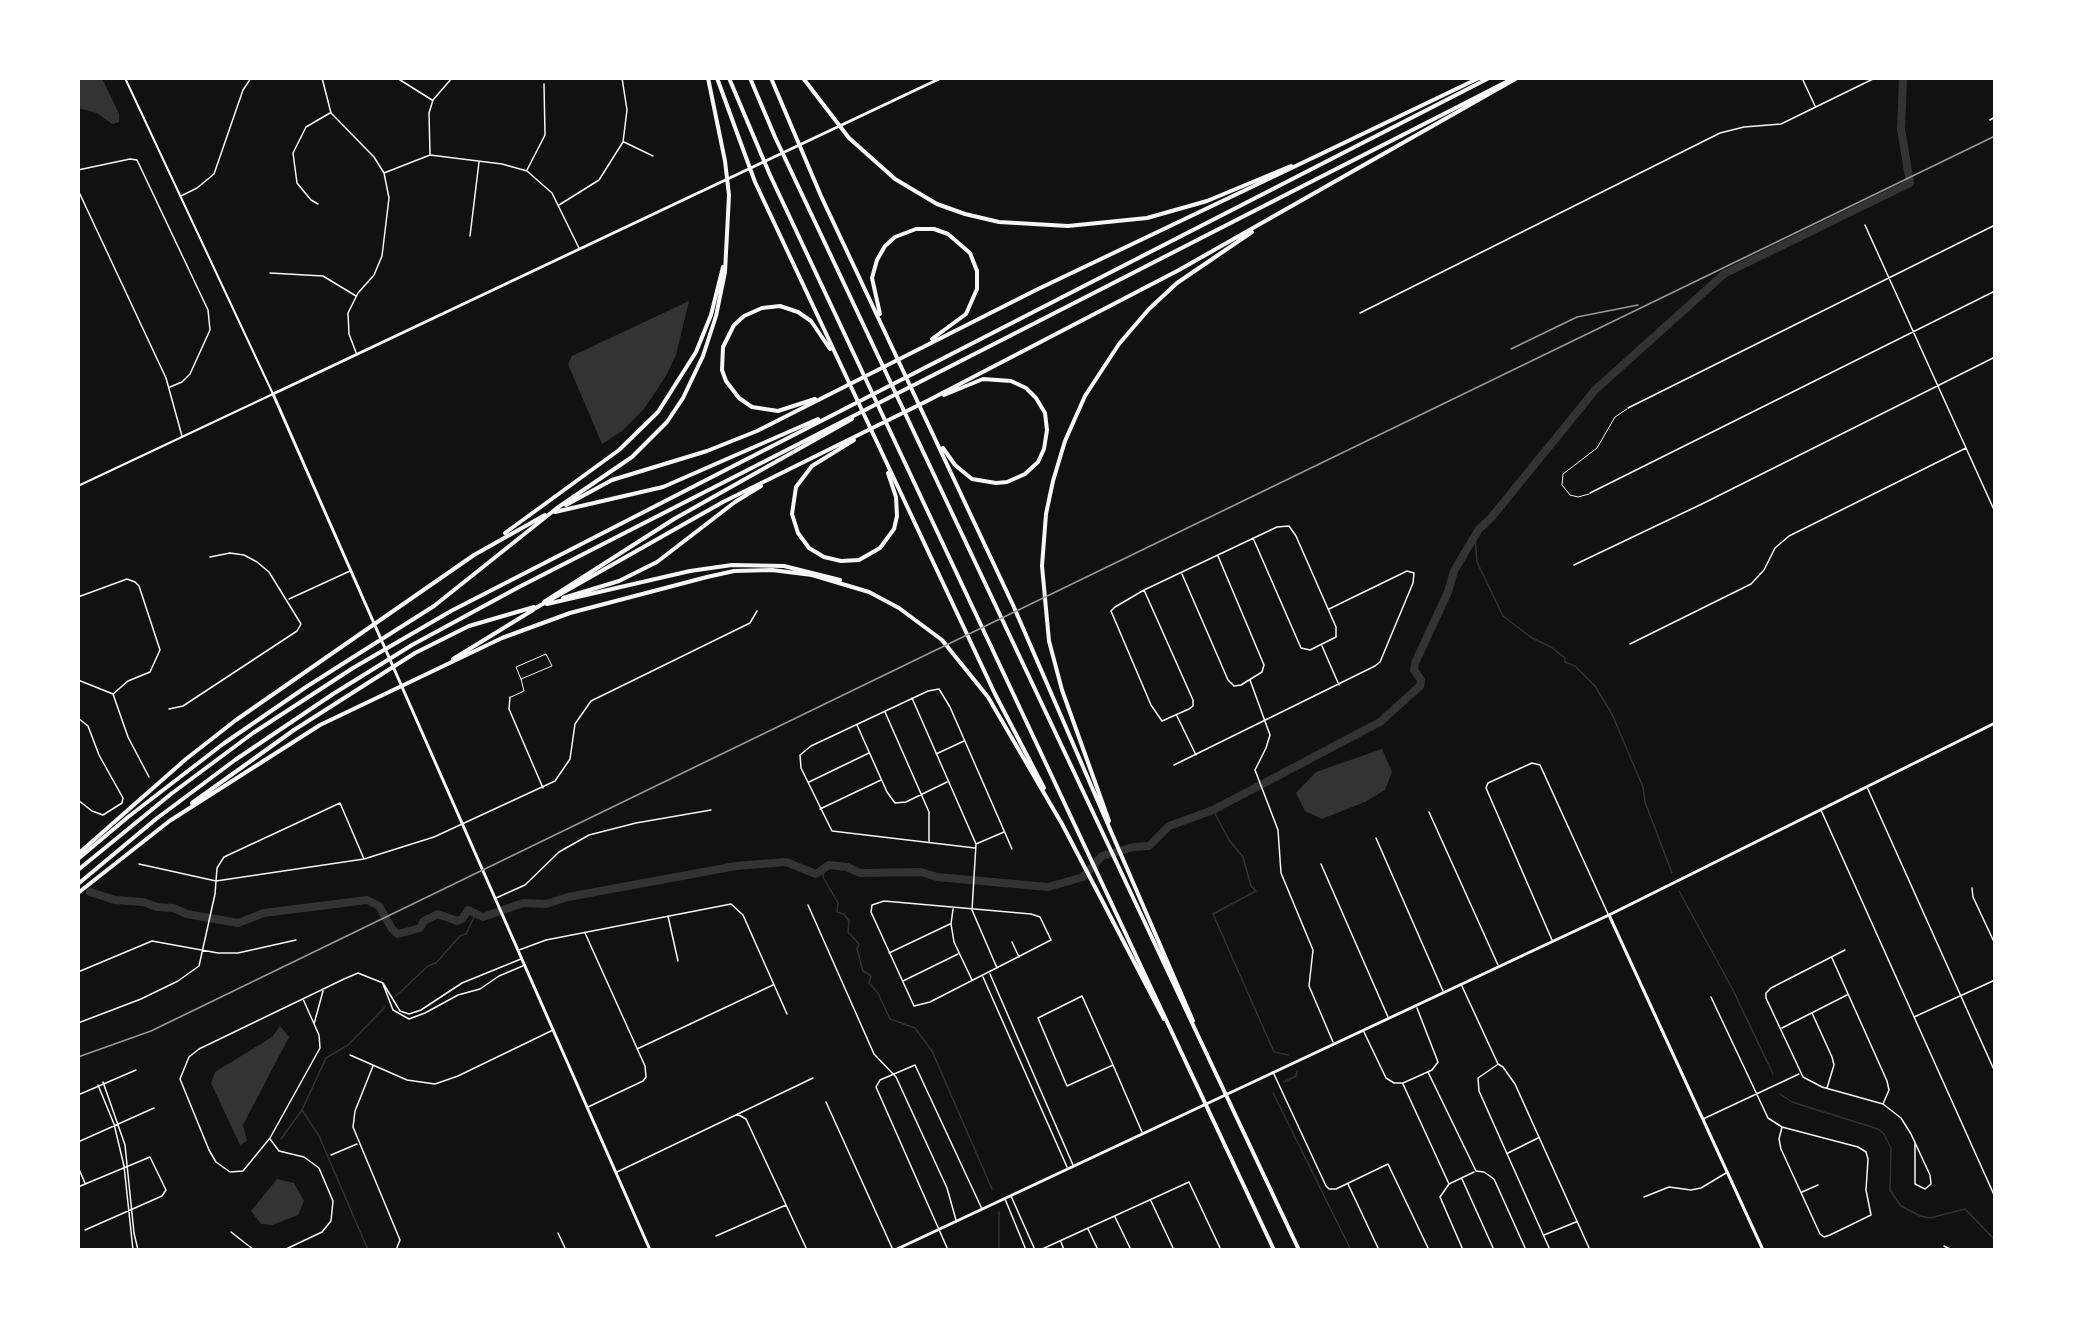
<!DOCTYPE html>
<html>
<head>
<meta charset="utf-8">
<style>
  body { margin:0 }
  #map { position:relative; width:2073px; height:1328px; overflow:hidden; background:#111; font-family:"Playfair Display",serif }
  canvas { display:block }
  .frame { position:absolute; inset:0; border:80px solid #fff; pointer-events:none }
</style>
</head>
<body>
<div id="map">
<canvas width="2073" height="1328"></canvas>
<div class="frame"></div>
</div>
<script>
const context = document.querySelector('canvas').getContext('2d');
context.lineJoin = 'round';
function fill(path, color) { context.fillStyle = color; context.fill(path, 'evenodd'); }
const poly = rows => new Path2D(rows.map(r => 'M' + r).join(''));
function trace(path, color, width, dash) { context.strokeStyle = color; context.lineWidth = width; context.lineCap = dash ? 'butt' : 'round'; context.setLineDash(dash || []); context.stroke(path); }
fill(poly([
  [78,78,102,78,119,114,119,122,112,124,97,113,78,108],
  [689,301,676,355,666,376,644,409,622,431,602,444,568,364,572,356],
  [1382,749,1392,772,1385,790,1365,802,1322,819,1305,811,1296,793,1316,772],
  [280,1026,289,1037,243,1125,247,1141,240,1145,211,1083,215,1072,272,1037],
  [277,1179,294,1183,304,1201,298,1215,272,1225,261,1224,251,1211]
]), '#333');
trace(poly([
  [1475,538,1477,562,1503,616,1532,638,1551,647,1565,658,1565,662,1575,666,1595,686,1612,714,1643,787,1645,802,1672,873],
  [1213,810,1229,840,1243,857,1251,886,1256,891,1213,914,1274,1052,1288,1055],
  [824,871,823,877,838,903,837,912,844,914,849,921,848,932,859,944,857,949,863,971,871,976,869,983,878,993,890,1019,915,1028,932,1051,992,1189],
  [1679,891,1733,990,1773,1074],
  [396,996,428,966,436,963,460,936,466,934,475,915],
  [1284,1082,1296,1076,1297,1072],
  [1273,1093,1351,1250],
  [1780,1094,1792,1102,1878,1129,1884,1134,1891,1148,1890,1190,1901,1206,1920,1216,1930,1218,1965,1209,1995,1240],
  [302,1110,319,1136,368,1250],
  [281,1139,302,1110,326,1058,348,1045,385,1007],
  [999,1250,999,1212]
]), '#333', 1.5);
trace(poly([
  [90,892,115,900,143,902,157,907,173,908,187,914,238,923,264,913,367,900,379,906,392,929,398,934,420,928,424,921,438,914,457,921,462,919,468,910,483,917,523,903,546,904,568,897,736,866,786,862,816,874,829,865,847,867,860,873,921,872,937,877,1048,887,1083,877,1102,856,1134,847,1149,846,1169,826,1213,810,1380,722,1420,686,1421,680,1414,670,1415,663,1448,592,1454,571,1479,529,1491,518,1595,390,1724,274,1910,183,1901,129,1903,78]
]), '#333', 8);
trace(poly([
  [1589,494,1578,497,1570,495,1562,485,1563,474,1597,448,1615,417,1627,409],
  [511,697,524,691,521,679,552,666,546,654,516,667,521,679]
]), '#f5f5f5', 1);
trace(poly([
  [322,78,331,113,374,157,384,173,389,198,382,256,374,275,358,293,348,313,349,334,357,355],
  [397,78,432,100],
  [1802,78,1815,106],
  [1990,120,1995,117],
  [624,142,653,156],
  [430,154,429,113,433,100,452,78],
  [78,170,130,159,137,160,208,310,210,330,190,374,182,382,170,387],
  [527,170,545,135,544,84],
  [384,173,430,155,502,164,527,171,552,193,579,248],
  [78,190,166,378,182,436],
  [181,196,197,188,214,174,243,90,251,78],
  [318,204,311,200,297,183,293,153,306,127,330,113],
  [559,205,599,180,623,142,627,110,622,78],
  [1865,225,1995,512],
  [470,236,479,162],
  [270,273,323,276,356,296],
  [1360,313,1720,133,1744,127,1781,124,1875,78],
  [1628,408,1995,225],
  [1590,493,1995,291],
  [1574,565,1704,503,1995,357],
  [1182,574,1228,680,1234,686,1241,685,1262,672,1264,665,1218,556],
  [1144,590,1193,700,1193,706,1189,709,1162,721,1151,705,1111,611,1115,607,1144,590,1277,527,1289,526,1296,536,1336,627,1336,637,1310,650,1301,648,1253,538],
  [78,597,127,579,135,582,139,586,160,650,150,672,128,681,113,694],
  [289,599,350,571],
  [1630,644,1751,584,1764,570,1775,548,1789,536,1966,448],
  [1322,646,1339,685],
  [78,680,113,694,128,737,149,777],
  [1250,680,1270,735,1266,748,1255,770,1278,830,1281,873,1313,950,1309,986,1333,1042],
  [510,697,509,709,543,788],
  [912,698,976,844,972,910,997,968],
  [169,709,183,706,297,631,301,624,269,572,257,562,244,555,230,553,210,557],
  [885,712,929,812,929,841],
  [1177,716,1196,755],
  [78,718,88,726,99,755,123,798,122,803,103,815,92,811,78,800],
  [857,725,887,792,895,803,906,802,947,782],
  [936,754,964,741],
  [1174,765,1375,666,1380,662,1413,583,1414,573,1407,571,1329,609],
  [809,782,869,753],
  [1867,787,1995,1072],
  [820,809,881,780],
  [1821,810,1995,1197],
  [1429,812,1498,965],
  [1376,838,1443,991],
  [976,844,1004,832],
  [975,848,832,831,801,768,800,755,811,746,928,691,939,689,950,707,1012,849],
  [139,864,216,881,364,859,434,837,555,781,570,759,575,724,591,701,750,623,757,611],
  [1321,864,1388,1017],
  [1972,888,1973,897,1995,944],
  [496,898,525,885,559,852,589,835,636,823,711,810],
  [884,901,1031,914,1040,917,1051,940,930,1002,914,1006,871,912,872,905,884,901],
  [808,905,874,1054,896,1077,947,1188,956,1220],
  [953,909,951,924,954,942,972,980],
  [668,916,678,961],
  [585,933,645,1066,646,1077,643,1081,588,1107],
  [1552,940,1486,788,1488,783,1532,763,1540,765,1608,914],
  [1012,942,1019,957],
  [519,950,546,940,731,904,743,915,787,1014],
  [1845,950,1771,988,1766,993,1766,998,1803,1077,1822,1087,1883,1104,1901,1118,1911,1134,1930,1175,1931,1184,1925,1189,1915,1184,1915,1142],
  [889,953,950,924],
  [1832,958,1887,1081,1889,1090,1883,1104],
  [78,972,152,941,218,953,238,953,296,940],
  [990,974,1073,1165],
  [983,977,1067,1167],
  [903,981,958,954],
  [383,984,393,1010,409,1019,425,1013,458,995,480,989,499,976,525,965],
  [1461,984,1498,1064,1503,1067,1515,1084,1590,1250],
  [1082,996,1113,1065,1067,1086,1038,1018,1082,996],
  [1711,997,1768,1118,1782,1127,1858,1147,1866,1152,1868,1159,1866,1190,1871,1215,1830,1235,1824,1237,1820,1234,1781,1149,1779,1139,1782,1127],
  [303,999,319,1035,320,1048,270,1138,243,1171,230,1172,216,1162,209,1150,180,1079,189,1057,199,1049,344,979,358,973,383,983,400,1011,409,1014,421,1010,462,983,521,959],
  [1812,1013,1832,1057,1834,1065,1827,1088],
  [1914,1017,1995,980],
  [78,1023,141,999,178,981,199,966,215,894,217,868,224,857,340,803,364,859],
  [314,1024,323,991],
  [1782,1028,1847,995],
  [1363,1030,1386,1078,1394,1083,1403,1083,1432,1070,1438,1062,1417,1008],
  [637,1049,773,985],
  [350,1055,407,1080,435,1084,458,1076,553,1030],
  [1113,1065,1142,1132],
  [1497,1065,1478,1078,1479,1091,1550,1250],
  [373,1066,355,1111,353,1127,400,1240,396,1250],
  [1273,1072,1326,1186,1329,1189,1336,1189,1388,1164,1429,1250],
  [1428,1072,1476,1171,1484,1172,1494,1179,1526,1250],
  [103,1082,125,1145,134,1233,138,1250],
  [1403,1084,1449,1184],
  [98,1085,114,1124,124,1166,133,1250],
  [78,1095,136,1070],
  [826,1102,893,1250],
  [737,1114,746,1119,807,1250],
  [1703,1119,1799,1074],
  [270,1139,279,1151,304,1157,319,1168,333,1201,331,1221,322,1232,284,1250],
  [78,1142,154,1108],
  [1508,1153,1538,1138],
  [331,1155,357,1144],
  [78,1167,85,1183],
  [617,1172,813,1078],
  [1462,1179,1494,1250],
  [1348,1184,1379,1250],
  [78,1187,150,1157,166,1190,162,1196,85,1230],
  [1802,1192,1818,1185],
  [1011,1196,1035,1250],
  [1644,1197,1669,1187,1691,1190,1701,1188,1726,1173],
  [1005,1199,1026,1250],
  [1151,1201,1174,1250],
  [1115,1217,1131,1250],
  [1088,1229,1098,1250],
  [231,1232,254,1250],
  [558,1233,566,1250],
  [1544,1235,1576,1222],
  [716,1236,786,1205],
  [1061,1242,1064,1250],
  [1944,1246,1952,1250],
  [948,1250,880,1096,876,1087,880,1080,915,1065,982,1209],
  [1040,1250,1189,1182,1221,1250],
  [1463,1250,1440,1197,1449,1184,1474,1172]
]), '#f5f5f5', 1.5);
trace(poly([
  [78,486,273,394,125,78]
]), '#f5f5f5', 2);
trace(poly([
  [1609,915,1763,1250],
  [650,1250,273,394,941,78]
]), '#f5f5f5', 3);
trace(poly([
  [895,1250,1609,915,1995,723]
]), '#f5f5f5', 3);
trace(poly([
  [717,78,755,182,995,694,1044,788],
  [729,78,770,175,1274,1250],
  [750,78,775,137,1299,1250],
  [771,78,821,196,1013,605,1193,1021],
  [803,78,849,138,895,179,937,204,965,214,999,222,1068,226,1147,218,1207,201,1291,166],
  [1325,152,1479,78],
  [880,314,872,278,877,260,885,246,895,237,916,229,934,229,948,234,970,253,977,271,977,289,966,314,932,339],
  [815,399,778,411,752,407,739,398,726,381,722,370,723,347,734,325,744,316,762,308,780,306,798,312,811,321,830,349],
  [854,440,812,466,796,487,792,514,798,533,809,548,824,557,841,561,859,560,880,548,894,529,897,516,896,497,888,473],
  [943,448,955,465,972,479,996,483,1007,482,1025,474,1038,462,1044,449,1047,430,1045,413,1036,398,1026,388,1011,381,983,379,944,395],
  [566,505,612,480,707,451,757,431,1036,290,1325,152],
  [555,512,663,487,818,419],
  [505,533,619,450,658,412,696,352,711,315,723,267],
  [563,598,619,581,657,562,735,502,761,486],
  [544,602,674,519,852,419],
  [547,604,690,571,732,565,784,566,840,580],
  [534,609,723,502,929,400,1179,270,1517,78],
  [453,659,533,610],
  [192,803,294,730,415,653,469,626,534,607],
  [171,820,320,725,502,638,570,613,707,577,734,571,772,570,812,575,869,592,899,608,942,640,988,697,1062,824],
  [1109,821,1062,690,1049,641,1042,566,1046,514,1053,481,1065,441,1085,396,1119,344,1149,309,1177,283,1252,232],
  [1061,822,1164,1019],
  [78,854,186,759,236,720,474,555,545,515],
  [78,859,128,817,223,744,306,687,434,606,557,508,632,457,667,422,683,398,703,356,716,316,725,272,729,195,725,161,708,78],
  [78,870,171,794,253,733,353,668,451,611,1489,78],
  [78,884,156,819,235,760,333,694,412,645,519,587,1514,78],
  [78,893,172,819]
]), '#f5f5f5', 4);
trace(poly([
  [1511,349,1577,317,1638,305],
  [78,1057,151,1031,1995,136]
]), '#9a9a9a', 1.5);
</script>
</body>
</html>
